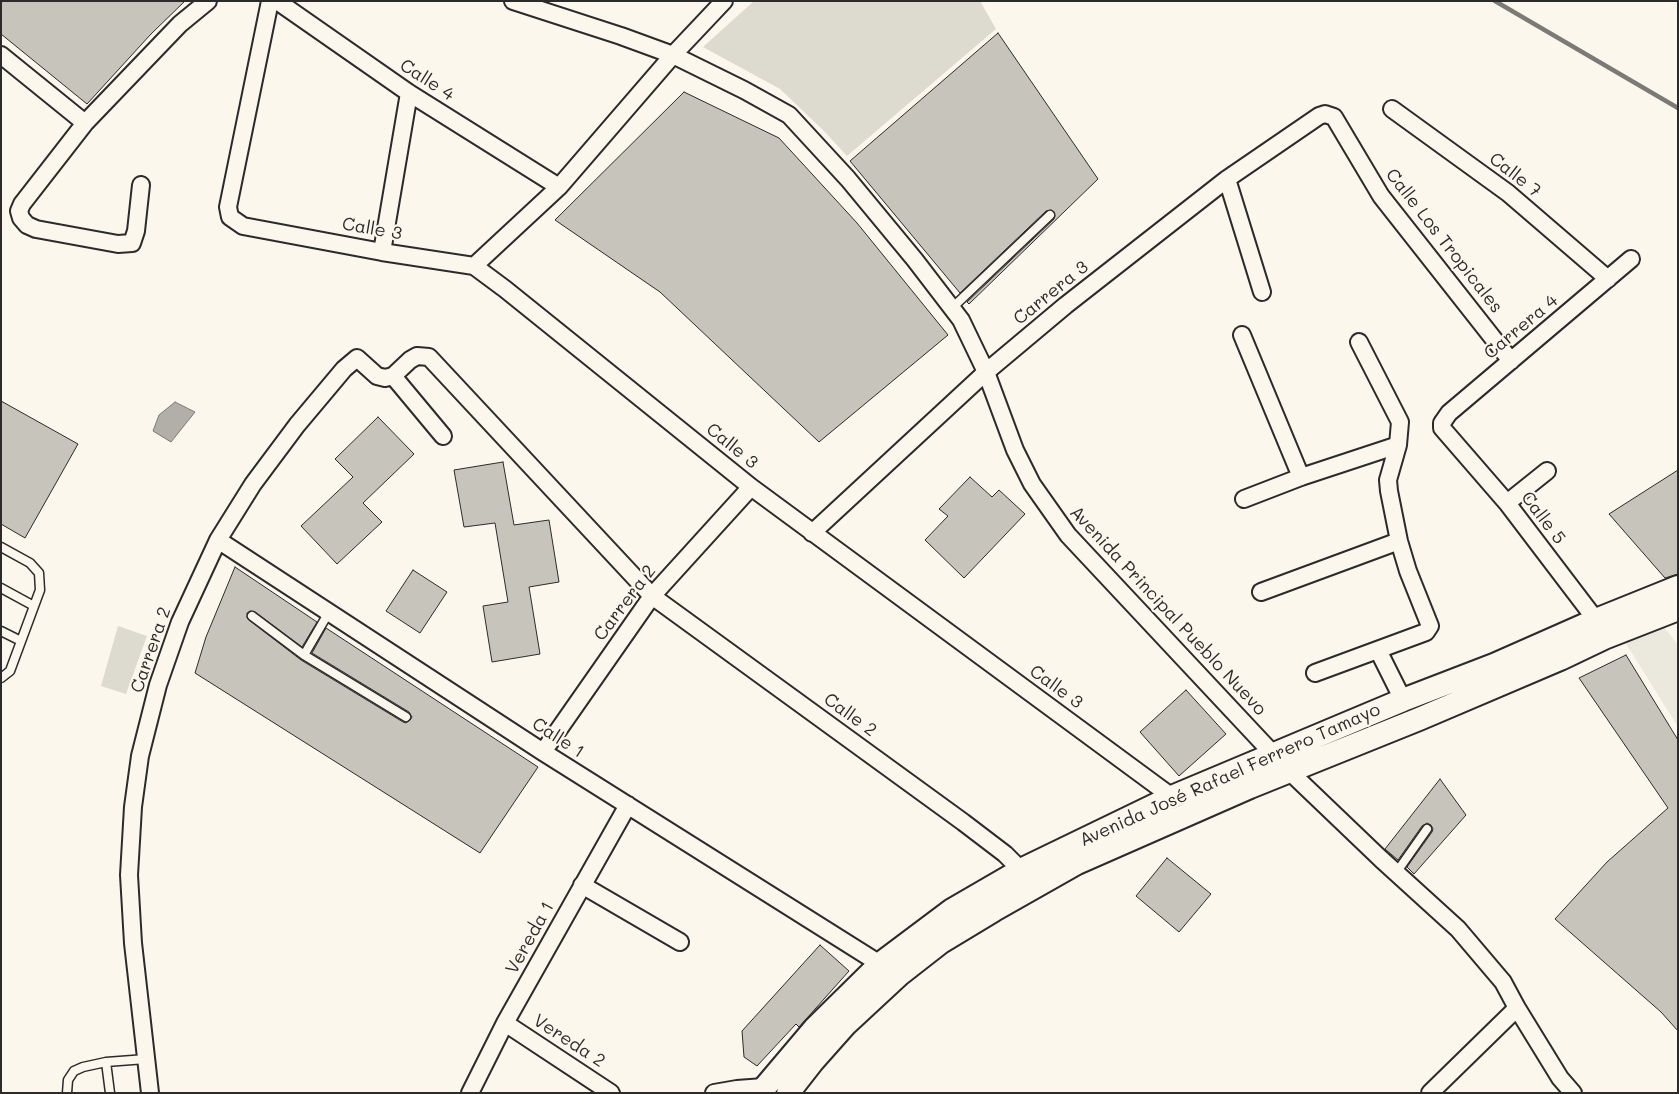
<!DOCTYPE html>
<html>
<head>
<meta charset="utf-8">
<style>
  body { margin:0 }
  #map { position:relative; width:1679px; height:1094px; overflow:hidden; background:#fbf7ec; font-family:Mali,sans-serif }
  canvas { display:block }
  .frame { position:absolute; inset:0; border:2px solid #2b2b2b; pointer-events:none }
</style>
</head>
<body>
<div id="map">
<canvas width="1679" height="1094"></canvas>
<div class="frame"></div>
</div>
<script>
const context = document.querySelector('canvas').getContext('2d');
context.lineJoin = 'round';
function fill(path, color) { context.fillStyle = color; context.fill(path, 'evenodd'); }
const poly = rows => new Path2D(rows.map(r => 'M' + r).join(''));
function trace(path, color, width, dash) { context.strokeStyle = color; context.lineWidth = width; context.lineCap = dash ? 'butt' : 'round'; context.setLineDash(dash || []); context.stroke(path); }
function label(font, color, halo, rows, align = 'center') {
  context.font = font + ' Mali,sans-serif'; context.lineWidth = 4.5; context.setLineDash([]); context.textBaseline = 'middle'; context.strokeStyle = halo; context.fillStyle = color; for (const [text, x, y, turn = 0] of rows) {
    context.save(); context.translate(x, y); context.rotate((+turn || 0) * Math.PI / 180); context.textAlign = isNaN(turn) ? turn : align; if (halo) context.strokeText(text, 0, 0); context.fillText(text, 0, 0); context.restore();
  }
}
fill(poly([
  [1664,627,1678,645,1678,727,1625,642]
]), '#ebe8de');
fill(poly([
  [754,1,980,1,996,29,847,156,825,132,780,89,703,47],
  [118,626,147,636,126,694,101,686]
]), '#dddad0');
const water = poly([
  [175,402,195,412,171,442,153,431,159,415,175,402]
]);
fill(water, '#b1afa7');
trace(water, '#7b7a75', 1);
trace(poly([
  [1495,1,1678,108]
]), '#7b7a75', 4.5);
const building = poly([
  [1,1,185,1,151,34,87,104,1,34,1,1],
  [998,33,1098,179,969,304,967,302,1054,219,1055,216,1054,212,1051,210,1046,211,960,293,850,161,998,33],
  [684,92,779,138,857,223,948,335,819,442,660,292,555,220,684,92],
  [1,401,78,444,25,538,1,524,1,401],
  [378,417,414,454,363,503,382,522,337,564,301,526,353,477,335,459,378,417],
  [503,462,514,525,549,520,559,582,529,587,540,654,492,662,483,606,508,602,495,523,464,527,454,470,503,462],
  [1678,470,1678,574,1665,578,1609,514,1678,470],
  [970,477,992,497,999,490,1025,514,964,578,925,540,948,516,939,509,970,477],
  [235,567,317,622,302,647,255,612,250,611,247,613,247,618,249,620,301,660,403,722,406,723,410,720,412,717,409,712,312,653,326,628,538,767,480,853,195,673,206,637,235,567],
  [413,570,447,592,420,633,386,611,413,570],
  [1626,655,1678,740,1678,1031,1661,1012,1555,919,1607,862,1668,808,1579,678,1626,655],
  [1186,690,1226,734,1179,776,1140,732,1186,690],
  [1440,779,1466,815,1414,874,1407,867,1432,832,1433,829,1431,825,1427,823,1422,826,1398,860,1385,849,1440,779],
  [1167,858,1211,894,1179,932,1136,896,1167,858],
  [820,945,849,971,799,1027,796,1024,757,1066,744,1057,742,1031,820,945]
]);
fill(building, '#c7c4bc');
trace(building, '#2b2b2b', 1);
const lane = poly([
  [952,308,1050,215],
  [1,547,30,563,39,573,40,590,10,671,1,678],
  [1,588,34,606],
  [329,612,304,655,406,717],
  [252,616,304,655],
  [1,631,21,641],
  [1396,873,1427,829],
  [106,1062,110,1093],
  [67,1093,68,1080,74,1071,83,1067,106,1062,146,1059]
]);
const street = poly([
  [270,1,228,207,230,217,243,226,382,252,474,266,505,289,751,487,1172,797],
  [277,1,409,93,559,187],
  [513,1,621,36,673,55,744,90,789,115,848,179,915,260,961,320,986,372,1015,450,1032,484,1068,535,1289,771,1381,859,1458,929,1503,982,1517,1008,1560,1078,1573,1093],
  [1,55,85,123],
  [1392,109,1508,193,1608,279],
  [1227,179,1262,292],
  [141,185,136,231,132,243,118,244,36,229,27,225,21,218,19,211,22,204,85,123,180,24,208,1],
  [382,252,409,93],
  [474,266,559,187,673,55,724,1],
  [1242,335,1301,477],
  [393,376,443,436],
  [1244,499,1301,477,1398,445],
  [1507,503,1547,471],
  [812,533,986,372,1066,305,1227,179,1319,116,1325,114,1334,117,1381,196,1511,361],
  [218,540,543,752,880,964],
  [1261,592,1399,541],
  [1600,630,1596,620,1507,503,1442,428,1442,423,1449,413,1631,259],
  [1378,650,1403,700],
  [1315,673,1426,632,1430,626,1408,571,1399,541,1389,491,1388,480,1398,445,1400,422,1359,342],
  [543,752,652,596,751,487],
  [582,885,680,942],
  [505,1023,611,1093],
  [150,1093,133,943,129,875,133,807,140,756,158,685,180,622,218,540,253,484,297,425,344,369,357,358,377,376,385,378,393,376,410,360,417,356,429,357,652,596,963,822,1005,854,1021,870,1027,879],
  [470,1093,505,1023,628,805],
  [714,1093,737,1089,764,1087],
  [1430,1093,1517,1008]
]);
const secondary = poly([
  [760,1093,815,1028,880,964,952,910,1021,870,1172,797,1403,700,1494,665,1596,620,1678,587],
  [788,1093,813,1061,845,1025,900,974,941,942,994,910,1077,863,1250,787,1419,719,1560,659,1604,638,1678,609]
]);
trace(lane, '#2b2b2b', 11);
trace(street, '#2b2b2b', 20);
trace(secondary, '#2b2b2b', 26);
trace(lane, '#fbf7ec', 8);
trace(street, '#fbf7ec', 16);
trace(secondary, '#fbf7ec', 22);
label('18px', '#2b2b2b', '#fbf7ec', [
  ["Calle 4",427,80,33],
  ["Calle 7",1515,175,38],
  ["Calle 3",372,229,10],
  ["Calle Los Tropicales",1444,241,52],
  ["Carrera 3",1051,293,-39],
  ["Carrera 4",1521,327,-40],
  ["Calle 3",732,446,39],
  ["Calle 5",1543,518,53],
  ["Carrera 2",625,603,-53],
  ["Avenida Principal Pueblo Nuevo",1168,611,47],
  ["Carrera 2",151,650,-71],
  ["Calle 3",1056,687,36],
  ["Calle 2",850,715,36],
  ["Calle 1",558,738,33],
  ["Avenida José Rafael Ferrero Tamayo",1230,775,-24],
  ["Vereda 1",530,938,-61],
  ["Vereda 2",569,1041,33]
]);
</script>
</body>
</html>
